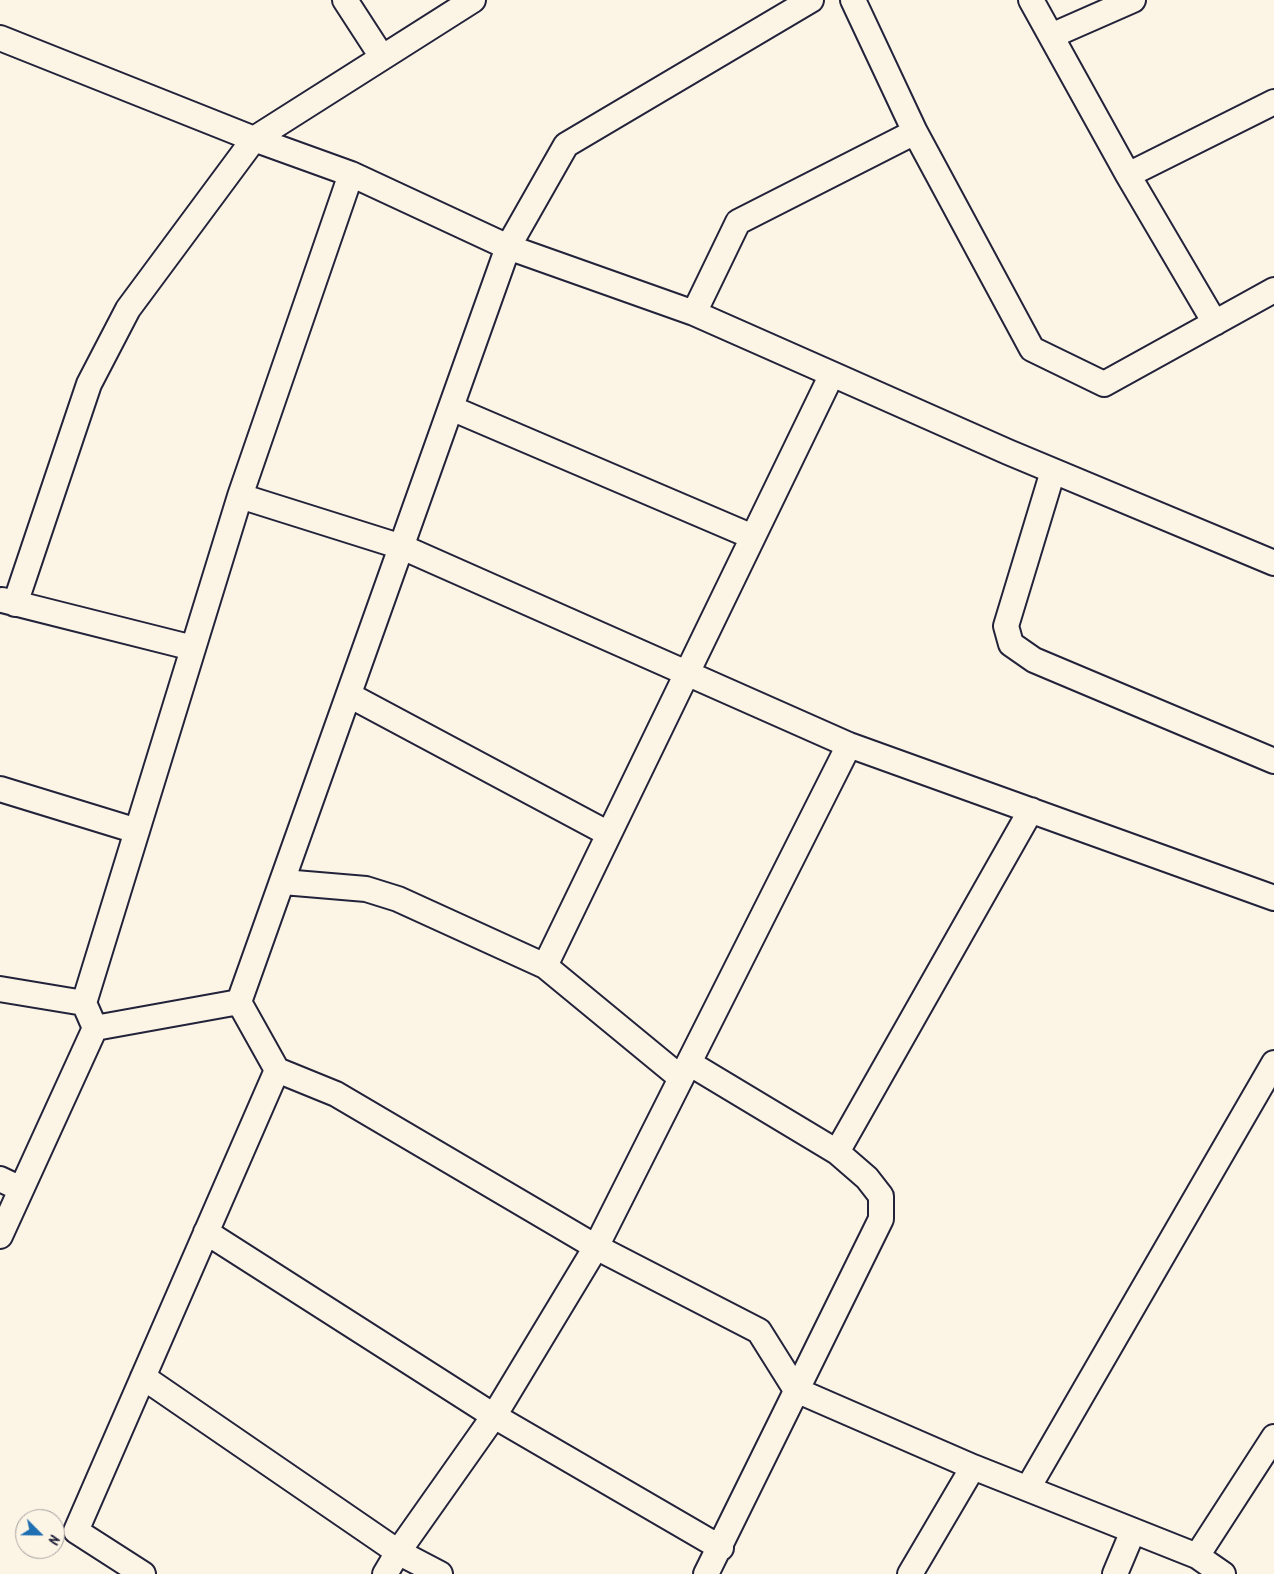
<!DOCTYPE html>
<html>
<head>
<meta charset="utf-8">
<style>
  body { margin:0 }
  #map { position:relative; width:1274px; height:1574px; overflow:hidden; background:#fcf5e5; font-family:Kalam,sans-serif }
  canvas { display:block }
  .north { position:absolute; left:15px; top:1509px; width:50px; height:50px; box-sizing:border-box; background:#fcf5e5; border:1px solid #a5a1a1; border-radius:50%; rotate:113deg; font-size:14px; font-weight:700; line-height:20px; text-align:center; color:#22223b }
  .north::after { content:''; display:block; margin:auto; width:18px; height:22px; background:#1f6fb2; clip-path:polygon(50% 0,100% 100%,50% 72%,0 100%) }
</style>
</head>
<body>
<div id="map">
<canvas width="1274" height="1574"></canvas>
<div class="north">N</div>
</div>
<script>
const context = document.querySelector('canvas').getContext('2d');
context.lineJoin = 'round';
const poly = rows => new Path2D(rows.map(r => 'M' + r).join(''));
function trace(path, color, width, dash) { context.strokeStyle = color; context.lineWidth = width; context.lineCap = dash ? 'butt' : 'round'; context.setLineDash(dash || []); context.stroke(path); }
const street = poly([
  [345,0,382,57],
  [1031,0,1128,175,1274,102],
  [1051,36,1133,0],
  [0,38,254,139,473,0],
  [915,132,1032,349,1104,384,1274,290],
  [351,174,508,247,566,145,811,0],
  [1128,175,1215,323],
  [832,374,1008,452,1274,563],
  [451,408,753,537],
  [1053,471,1006,626,1011,644,1034,660,1274,761],
  [240,496,84,1003,95,1028,239,1002,508,247,694,313,738,222,915,132,853,0],
  [2,600,193,648],
  [15,604,89,384,128,309,254,139,351,174,240,496,402,547,849,745,1274,898],
  [349,695,609,834],
  [849,745,596,1247,759,1331,796,1390,973,1467],
  [0,789,137,831],
  [283,882,366,889,398,899,545,966],
  [0,989,84,1003],
  [689,1063,837,1152,867,1178,881,1196,881,1219,706,1574],
  [277,1070,336,1094,596,1247,494,1416,398,1552,385,1574],
  [681,1078,545,966,832,374,694,313],
  [837,1152,1031,810],
  [0,1179,21,1189],
  [206,1232,494,1416,721,1548],
  [0,1236,95,1028],
  [143,1377,398,1552,440,1574],
  [1028,1488,1274,1063],
  [1197,1556,1274,1437],
  [143,1574,76,1531,277,1070,239,1002],
  [910,1574,973,1467,1197,1556,1223,1574],
  [1115,1574,1133,1531]
]);
trace(street, '#22223b', 28);
trace(street, '#fcf5e5', 24);
</script>
</body>
</html>
